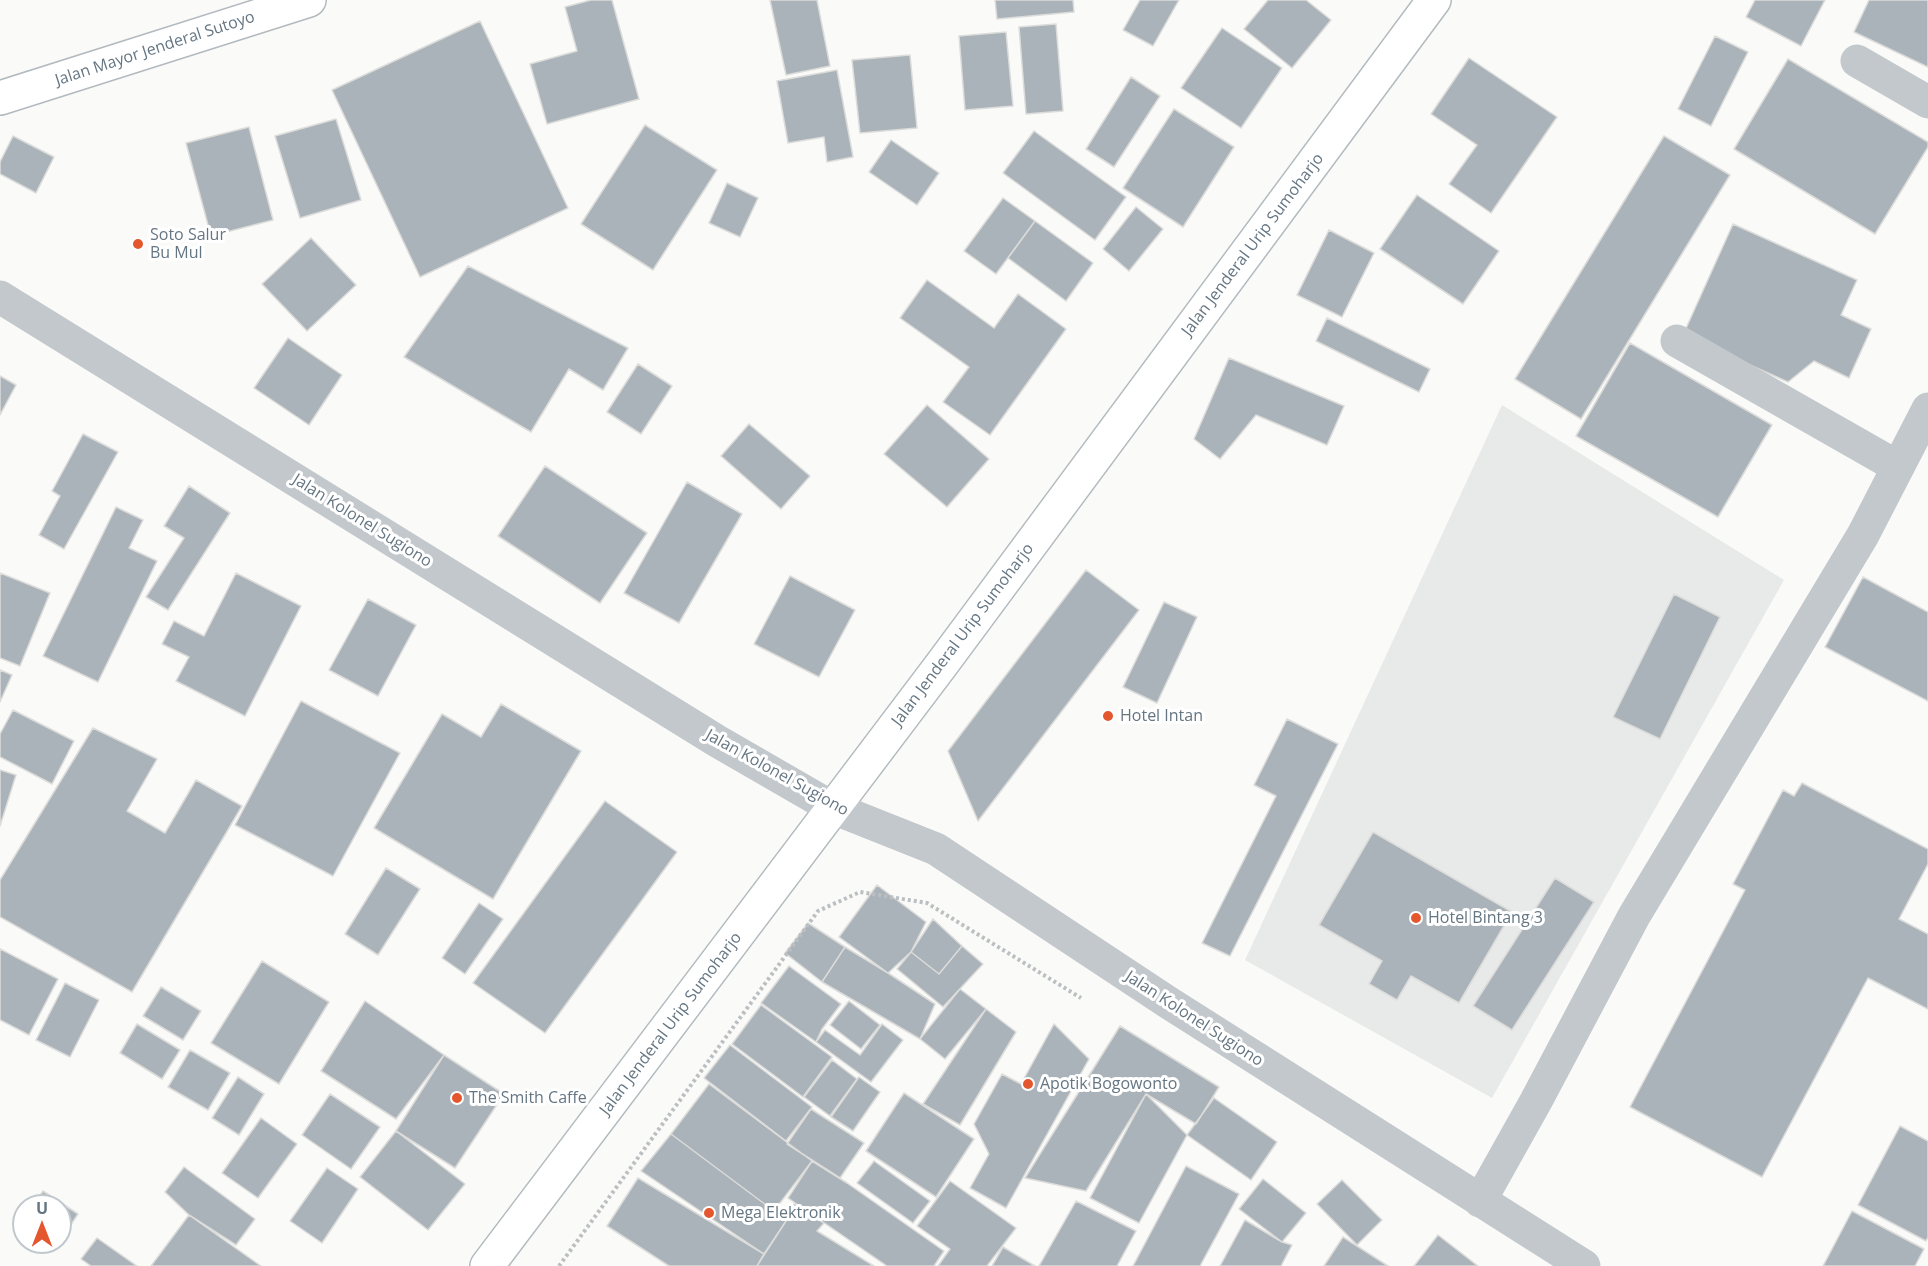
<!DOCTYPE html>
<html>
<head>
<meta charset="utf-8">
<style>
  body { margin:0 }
  #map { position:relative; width:1928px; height:1266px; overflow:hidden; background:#fafaf8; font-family:"Open Sans",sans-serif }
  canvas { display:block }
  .north { position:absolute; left:12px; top:1194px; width:60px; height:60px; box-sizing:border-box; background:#fff; border:2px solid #c1c8cd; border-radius:50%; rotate:0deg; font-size:16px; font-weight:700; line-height:24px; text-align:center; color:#657683 }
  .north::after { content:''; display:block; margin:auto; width:21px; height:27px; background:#e4572e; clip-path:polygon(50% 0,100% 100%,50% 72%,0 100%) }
</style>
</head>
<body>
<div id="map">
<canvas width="1928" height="1266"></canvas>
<div class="north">U</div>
</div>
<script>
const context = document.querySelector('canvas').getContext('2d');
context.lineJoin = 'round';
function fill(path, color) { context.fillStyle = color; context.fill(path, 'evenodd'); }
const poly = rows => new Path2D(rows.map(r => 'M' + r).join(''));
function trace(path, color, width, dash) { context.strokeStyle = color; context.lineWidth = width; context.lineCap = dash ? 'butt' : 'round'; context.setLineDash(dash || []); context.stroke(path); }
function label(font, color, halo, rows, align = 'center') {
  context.font = font + ' "Open Sans",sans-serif'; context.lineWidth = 6; context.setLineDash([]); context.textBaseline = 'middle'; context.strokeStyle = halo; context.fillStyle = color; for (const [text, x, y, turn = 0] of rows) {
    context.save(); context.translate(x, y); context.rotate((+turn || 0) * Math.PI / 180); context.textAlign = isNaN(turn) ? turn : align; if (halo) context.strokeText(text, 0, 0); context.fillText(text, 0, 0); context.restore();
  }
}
fill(poly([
  [1502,405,1784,580,1492,1098,1245,960]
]), '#e8e9e9');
const building = poly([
  [591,0,612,0,639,99,547,124,530,64,577,51,565,7,591,0],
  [770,0,817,0,830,66,786,75,770,0],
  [995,0,1073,0,1074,12,997,19,995,0],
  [1140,0,1179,0,1153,46,1123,30,1140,0],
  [1268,0,1306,0,1331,20,1292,68,1244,29,1268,0],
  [1755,0,1825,0,1801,46,1746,17,1755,0],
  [1869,0,1928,0,1928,67,1854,32,1869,0],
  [480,21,568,208,420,277,332,90,480,21],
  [1056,24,1063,111,1026,114,1019,27,1056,24],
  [1222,28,1282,68,1241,128,1181,88,1222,28],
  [1006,32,1013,106,965,110,959,36,1006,32],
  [1715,36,1748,52,1711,126,1678,109,1715,36],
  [910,55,917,128,860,133,852,60,910,55],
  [1469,58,1557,117,1491,213,1449,184,1477,145,1431,114,1469,58],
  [1788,59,1928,142,1928,147,1875,234,1734,149,1788,59],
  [837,70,853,157,827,162,824,137,788,143,777,81,837,70],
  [1131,77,1160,96,1114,167,1086,149,1131,77],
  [1174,109,1234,147,1183,227,1123,188,1174,109],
  [336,119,361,200,300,218,275,136,336,119],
  [645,125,717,170,653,270,581,224,645,125],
  [249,127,273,220,211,236,186,143,249,127],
  [1034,131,1126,197,1095,240,1003,173,1034,131],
  [13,136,54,157,36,193,0,174,0,162,13,136],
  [1664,136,1730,175,1581,419,1515,379,1664,136],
  [891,140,939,173,917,205,869,172,891,140],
  [727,183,758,198,740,237,709,223,727,183],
  [1417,195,1499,251,1463,304,1380,249,1417,195],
  [1003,198,1035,221,996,274,964,251,1003,198],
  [1136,207,1163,229,1129,271,1103,249,1136,207],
  [1035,221,1093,263,1066,301,1008,258,1035,221],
  [1733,224,1857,280,1841,315,1871,329,1849,378,1814,361,1788,382,1683,335,1733,224],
  [1329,230,1374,253,1342,317,1297,295,1329,230],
  [311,238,356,285,307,331,262,284,311,238],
  [468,266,628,348,603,390,569,369,531,432,404,357,468,266],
  [927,280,994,328,1018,294,1066,329,990,435,943,402,969,367,900,318,927,280],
  [1327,318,1430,369,1419,392,1316,341,1327,318],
  [288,338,342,375,309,425,254,388,288,338],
  [1630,343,1772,425,1718,517,1576,436,1630,343],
  [1229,358,1344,406,1327,445,1256,415,1220,459,1194,439,1229,358],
  [638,364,672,386,641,434,607,412,638,364],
  [0,376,16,385,0,415,0,376],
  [927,405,989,459,947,507,884,454,927,405],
  [749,424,810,476,781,509,721,456,749,424],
  [83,434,118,452,64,549,39,535,60,496,52,491,83,434],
  [545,466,647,533,600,603,498,536,545,466],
  [687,482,742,514,679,623,624,593,687,482],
  [189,486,230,513,168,610,146,597,184,538,164,526,189,486],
  [116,507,143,520,129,548,157,561,98,682,43,656,116,507],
  [1086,570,1139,610,978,821,948,751,1086,570],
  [0,573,50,593,20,666,0,658,0,573],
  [236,573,301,606,245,716,176,681,189,657,162,644,174,621,204,636,236,573],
  [790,576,855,610,819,677,754,644,790,576],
  [1863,577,1928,612,1928,701,1825,647,1863,577],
  [1674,594,1720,617,1660,739,1613,717,1674,594],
  [368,599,416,625,378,696,329,670,368,599],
  [1164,602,1197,617,1157,703,1123,687,1164,602],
  [0,670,12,675,0,702,0,670],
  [301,701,400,753,333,876,235,825,301,701],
  [501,704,581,751,493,899,374,828,442,714,481,737,501,704],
  [13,710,74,741,52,784,0,757,0,734,13,710],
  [1287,719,1338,744,1230,956,1202,943,1276,796,1254,785,1287,719],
  [93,728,157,759,127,811,165,833,196,780,242,806,132,992,0,917,0,880,93,728],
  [0,770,16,775,0,826,0,770],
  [1802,783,1928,849,1928,864,1899,919,1928,934,1928,1009,1868,978,1762,1177,1630,1107,1745,890,1733,884,1783,790,1794,796,1802,783],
  [605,801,677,852,545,1033,473,983,605,801],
  [1373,832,1512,912,1459,1003,1411,976,1397,1000,1369,984,1382,961,1319,925,1373,832],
  [386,868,420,889,378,955,345,934,386,868],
  [1555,878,1594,902,1512,1030,1473,1006,1555,878],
  [877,885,926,922,911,952,888,973,839,937,877,885],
  [479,903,503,919,465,974,442,958,479,903],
  [933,919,962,946,939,974,911,952,933,919],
  [808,923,845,947,822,982,785,953,808,923],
  [962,946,983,964,943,1007,897,969,911,952,939,974,962,946],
  [845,947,888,973,935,1004,920,1039,822,982,845,947],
  [0,949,58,979,29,1035,0,1020,0,949],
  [262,961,329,1002,279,1084,211,1043,262,961],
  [789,966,841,1004,822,1029,816,1042,761,1003,789,966],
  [65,983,99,1000,70,1057,36,1040,65,983],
  [161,987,201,1011,183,1040,143,1016,161,987],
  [960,989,986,1009,945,1059,920,1039,960,989],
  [365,1001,444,1055,396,1119,321,1071,365,1001],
  [849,1001,880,1025,861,1049,830,1025,849,1001],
  [761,1005,832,1057,803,1097,732,1044,761,1005],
  [986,1009,1016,1032,960,1125,923,1104,986,1009],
  [137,1024,180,1050,162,1079,120,1053,137,1024],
  [882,1024,903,1040,871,1082,816,1042,825,1030,860,1055,882,1024],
  [1054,1024,1089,1059,1006,1208,970,1188,989,1154,974,1124,1002,1074,1021,1084,1054,1024],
  [1120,1026,1219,1087,1196,1124,1146,1094,1086,1191,1025,1178,1120,1026],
  [730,1045,812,1107,786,1141,704,1078,730,1045],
  [190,1050,230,1073,208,1110,168,1087,190,1050],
  [444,1055,504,1094,455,1168,396,1131,444,1055],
  [832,1060,857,1079,830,1116,804,1097,832,1060],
  [238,1077,264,1094,239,1135,212,1118,238,1077],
  [859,1077,880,1092,853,1131,831,1117,859,1077],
  [709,1084,812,1161,774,1211,671,1134,709,1084],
  [904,1093,974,1139,936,1197,866,1151,904,1093],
  [330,1094,380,1127,351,1169,302,1135,330,1094],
  [1146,1094,1187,1135,1139,1223,1090,1198,1146,1094],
  [1214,1098,1277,1142,1251,1180,1187,1135,1214,1098],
  [811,1109,864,1143,840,1178,787,1144,811,1109],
  [261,1118,297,1144,258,1198,222,1173,261,1118],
  [1900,1126,1928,1141,1928,1237,1926,1241,1858,1205,1900,1126],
  [396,1131,465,1184,428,1230,360,1177,396,1131],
  [671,1134,774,1211,788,1218,764,1254,641,1171,671,1134],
  [812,1161,847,1183,944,1251,934,1266,887,1266,788,1198,812,1161],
  [874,1161,930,1201,913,1223,857,1183,874,1161],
  [1186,1166,1239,1194,1200,1266,1133,1266,1186,1166],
  [184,1167,255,1219,236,1245,189,1215,165,1192,184,1167],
  [327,1168,358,1189,322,1243,290,1221,327,1168],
  [638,1178,764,1254,757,1266,669,1266,607,1226,638,1178],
  [1263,1179,1306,1213,1282,1242,1239,1209,1263,1179],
  [1342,1180,1382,1220,1357,1245,1317,1204,1342,1180],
  [950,1181,1016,1228,987,1266,938,1266,950,1249,917,1226,950,1181],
  [43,1191,78,1214,60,1241,60,1206,33,1206,43,1191],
  [1076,1201,1136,1231,1117,1266,1039,1266,1076,1201],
  [794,1204,824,1223,817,1231,874,1266,757,1266,788,1218,794,1204],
  [1852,1211,1924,1249,1915,1266,1823,1266,1852,1211],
  [189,1215,261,1266,151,1266,189,1215],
  [1245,1220,1282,1242,1292,1245,1281,1266,1220,1266,1245,1220],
  [1438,1235,1478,1266,1414,1266,1438,1235],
  [1343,1237,1388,1266,1324,1266,1343,1237],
  [97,1238,137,1266,91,1266,81,1259,97,1238],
  [1003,1247,1035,1266,992,1266,1003,1247]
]);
fill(building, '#aab3b9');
trace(building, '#dcdcda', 1.5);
const secondary = poly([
  [0,98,309,0],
  [487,1266,942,664,1434,0]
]);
trace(secondary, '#b3babf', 36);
trace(poly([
  [559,1266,818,911,860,892,927,903,1081,998]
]), '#bbbfc2', 4, [3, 3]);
trace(poly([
  [1857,61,1928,102],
  [0,297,717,741,833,808,936,849,1169,1003,1584,1266],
  [1677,341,1898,467],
  [1480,1201,1536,1101,1634,916,1863,535,1928,409]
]), '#c3c8cc', 33);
trace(secondary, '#fff', 33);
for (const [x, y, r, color] of [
  [138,244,6,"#e4572e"],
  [1108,716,6,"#e4572e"],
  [1416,918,6,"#e4572e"],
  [1028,1084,6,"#e4572e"],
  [457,1098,6,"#e4572e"],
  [709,1213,6,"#e4572e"]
]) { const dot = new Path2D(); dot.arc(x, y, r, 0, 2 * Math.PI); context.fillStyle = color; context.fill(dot); trace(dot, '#fff', 2); }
label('16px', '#657683', '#fff', [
  ["Jalan Mayor Jenderal Sutoyo",155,49,-18],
  ["Jalan Jenderal Urip Sumoharjo",1253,245,-53],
  ["Jalan Kolonel Sugiono",362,521,32],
  ["Jalan Jenderal Urip Sumoharjo",963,635,-53],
  ["Jalan Kolonel Sugiono",777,773,29],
  ["Jalan Kolonel Sugiono",1194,1019,33],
  ["Jalan Jenderal Urip Sumoharjo",671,1024,-53]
]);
label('16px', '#657683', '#fff', [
  ["Soto Salur",150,235],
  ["Bu Mul",150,253],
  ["Hotel Intan",1120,716],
  ["Hotel Bintang 3",1428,918],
  ["Apotik Bogowonto",1040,1084],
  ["The Smith Caffe",469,1098],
  ["Mega Elektronik",721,1213]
], 'left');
</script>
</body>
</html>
